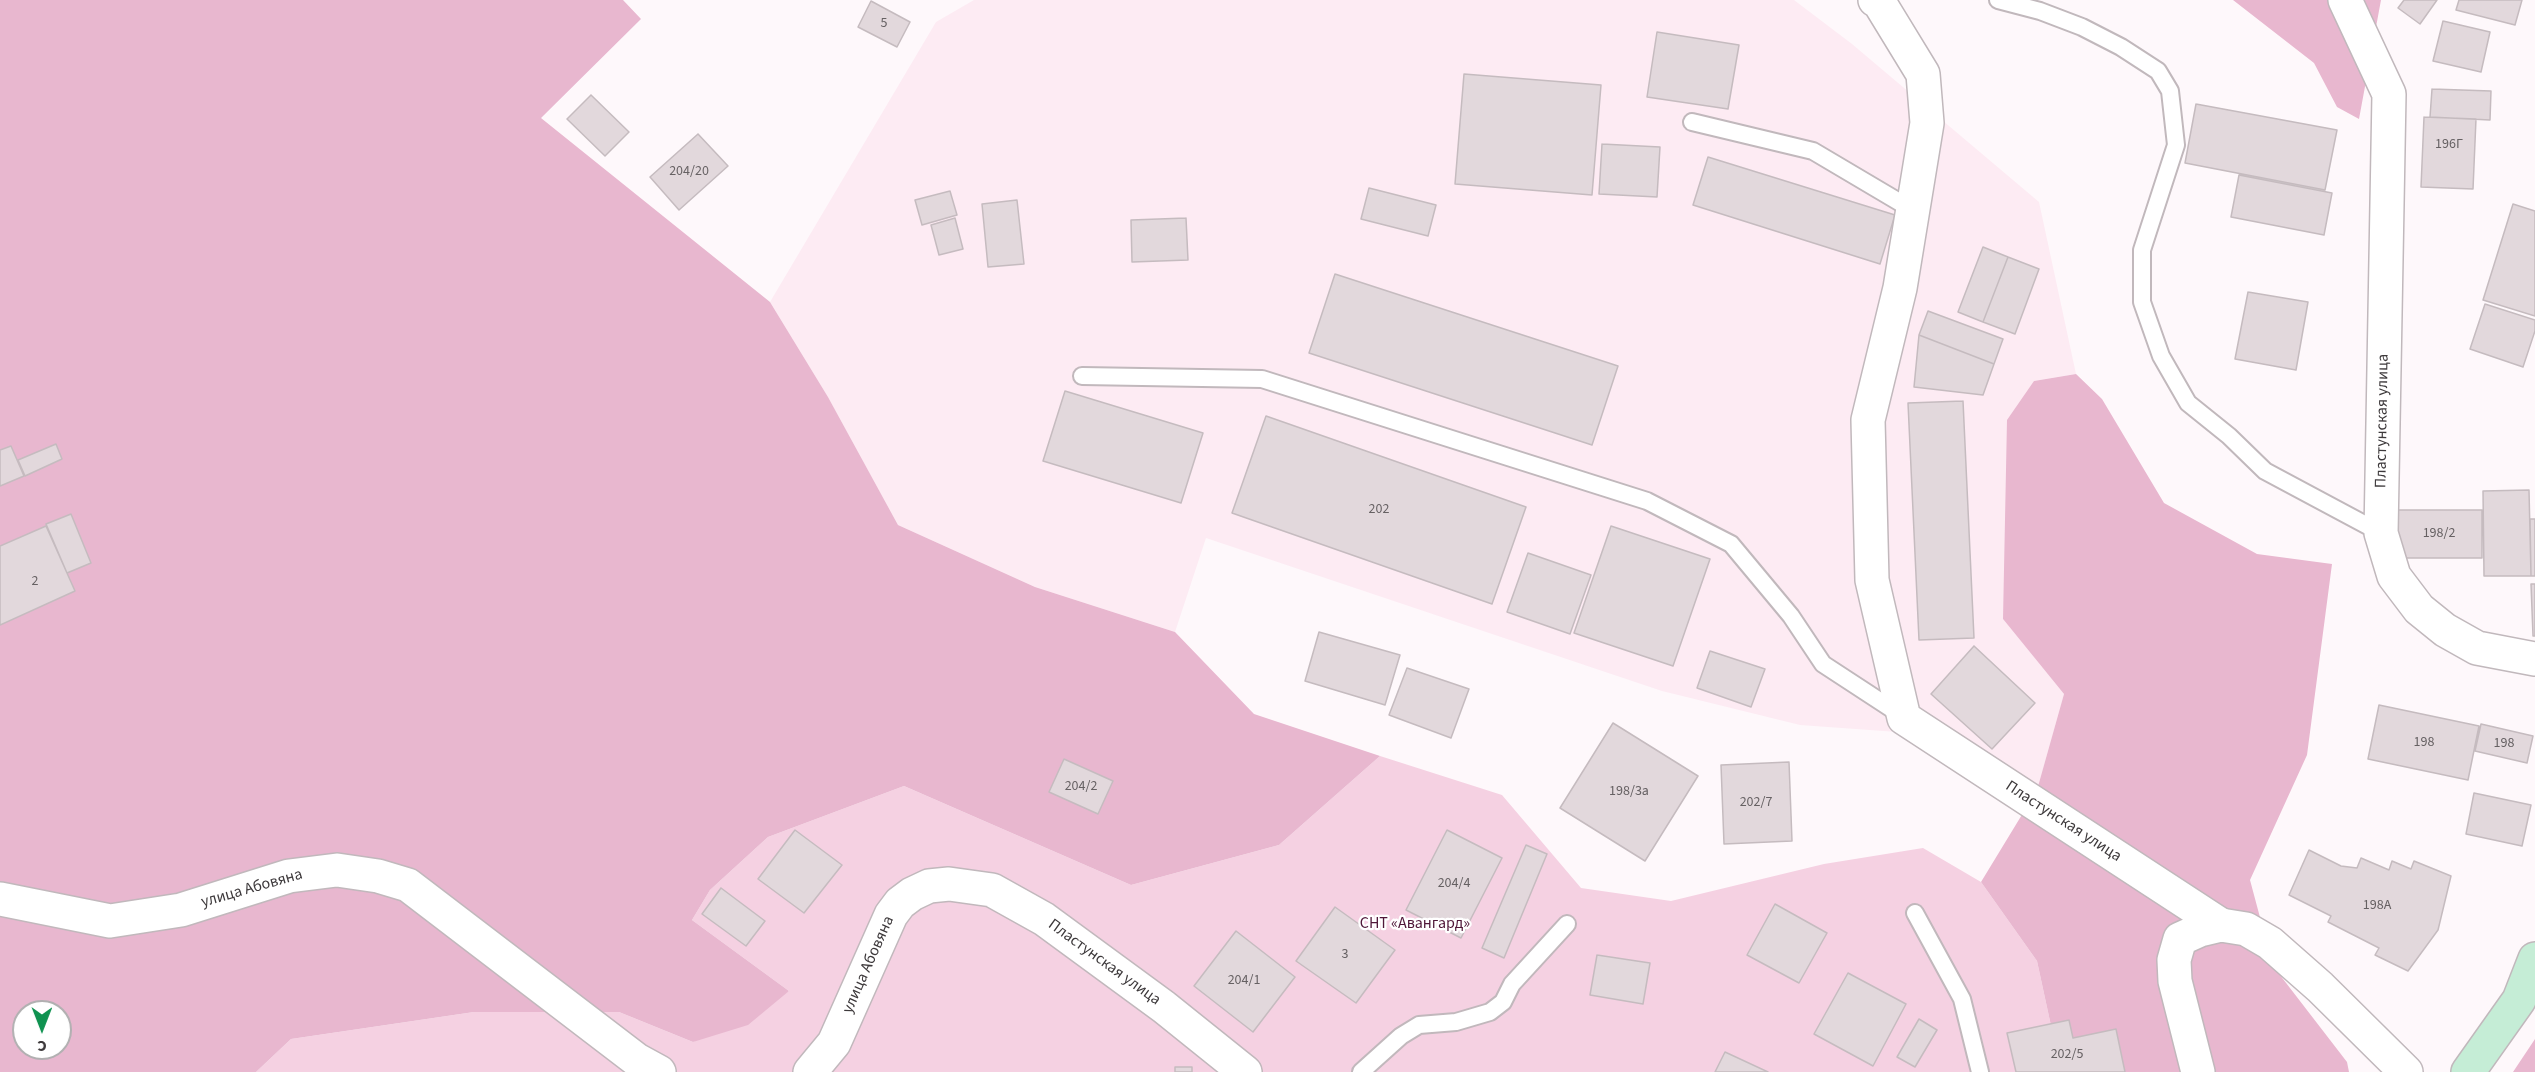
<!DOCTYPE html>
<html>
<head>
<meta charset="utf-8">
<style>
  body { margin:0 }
  #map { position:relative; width:2535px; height:1072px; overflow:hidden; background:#fef8fb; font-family:"Source Sans 3",sans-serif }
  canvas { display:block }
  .north { position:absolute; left:12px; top:1000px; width:60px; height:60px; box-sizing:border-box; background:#fff; border:2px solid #b1b0b1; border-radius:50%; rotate:180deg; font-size:16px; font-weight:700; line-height:24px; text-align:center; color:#3d393b }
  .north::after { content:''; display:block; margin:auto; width:21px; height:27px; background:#0f9250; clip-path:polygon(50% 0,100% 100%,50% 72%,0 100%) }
</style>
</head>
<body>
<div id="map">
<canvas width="2535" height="1072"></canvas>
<div class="north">С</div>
</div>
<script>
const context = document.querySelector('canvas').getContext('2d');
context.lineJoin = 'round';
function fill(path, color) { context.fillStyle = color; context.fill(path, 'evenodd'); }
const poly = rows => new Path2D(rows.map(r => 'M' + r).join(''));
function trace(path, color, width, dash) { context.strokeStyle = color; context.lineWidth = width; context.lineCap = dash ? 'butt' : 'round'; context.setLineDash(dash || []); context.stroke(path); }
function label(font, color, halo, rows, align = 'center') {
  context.font = font + ' "Source Sans 3",sans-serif'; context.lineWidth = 4.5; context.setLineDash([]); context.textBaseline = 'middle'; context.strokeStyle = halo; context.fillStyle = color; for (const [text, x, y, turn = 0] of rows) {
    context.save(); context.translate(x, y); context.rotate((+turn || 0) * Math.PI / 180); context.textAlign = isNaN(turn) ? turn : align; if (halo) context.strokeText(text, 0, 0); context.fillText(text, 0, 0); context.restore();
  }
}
fill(poly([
  [974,0,1794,0,1852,44,2039,202,2076,374,2034,381,2003,619,2064,694,2037,790,1953,736,1800,725,1662,691,1206,538,1175,632,1035,587,898,525,828,397,770,302,936,22]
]), '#fdebf3');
fill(poly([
  [1380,756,1502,795,1581,888,1671,901,1824,864,1923,848,1981,882,2037,961,2061,1072,256,1072,291,1039,474,1012,619,1012,693,1042,789,991,692,920,710,890,768,837,904,786,1131,885,1279,845]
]), '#f5d1e2');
fill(poly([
  [0,0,623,0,641,19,541,118,770,302,828,397,898,525,1035,587,1175,632,1254,714,1380,756,1279,845,1131,885,904,786,768,837,710,890,692,920,789,991,748,1025,693,1042,619,1012,474,1012,291,1039,256,1072,0,1072],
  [24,1012,60,1012,60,1048,24,1048],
  [2233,0,2381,0,2359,119,2337,107,2314,63],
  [2076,374,2102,399,2164,503,2257,554,2332,564,2307,755,2250,880,2273,966,2347,1062,2349,1072,2061,1072,2037,961,1981,882,2037,790,2064,694,2003,619,2007,420,2034,381],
  [2535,1039,2535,1072,2513,1072]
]), '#e8b7cf');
const building = poly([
  [2404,0,2437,0,2420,24,2398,8,2404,0],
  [2459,0,2522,0,2515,25,2456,10,2459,0],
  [871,1,910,22,897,47,858,27,871,1],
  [2443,21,2490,32,2481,72,2433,61,2443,21],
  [1657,32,1739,45,1728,109,1647,97,1657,32],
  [1464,74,1601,85,1592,195,1455,184,1464,74],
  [2432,89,2491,91,2490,120,2430,117,2432,89],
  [591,95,629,132,605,156,567,119,591,95],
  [2196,104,2337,130,2325,190,2185,163,2196,104],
  [2424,117,2476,119,2473,189,2421,187,2424,117],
  [698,134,728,166,679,210,650,177,698,134],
  [1602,144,1660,147,1657,197,1599,194,1602,144],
  [1708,157,1895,215,1880,264,1693,205,1708,157],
  [2239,175,2332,193,2324,235,2231,217,2239,175],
  [1369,188,1436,205,1428,236,1361,219,1369,188],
  [950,191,957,215,922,225,915,200,950,191],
  [1017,200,1024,264,988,267,982,204,1017,200],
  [2513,204,2535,211,2535,316,2483,300,2513,204],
  [955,218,963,249,939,255,931,225,955,218],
  [1186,218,1188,260,1132,262,1131,220,1186,218],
  [1983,247,2008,257,1983,322,1958,312,1983,247],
  [2008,257,2039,269,2015,334,1983,322,2008,257],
  [1335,274,1618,366,1592,445,1309,353,1335,274],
  [2248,292,2308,302,2296,370,2235,359,2248,292],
  [2485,304,2535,320,2535,331,2523,367,2470,349,2485,304],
  [1928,311,2003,339,1994,364,1919,335,1928,311],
  [1919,335,1994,364,1983,395,1914,387,1919,335],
  [1065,391,1203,433,1181,503,1043,461,1065,391],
  [1963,401,1974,638,1919,640,1908,403,1963,401],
  [1266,416,1526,507,1492,604,1232,513,1266,416],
  [56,444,62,459,25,476,18,460,56,444],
  [11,446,24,476,0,486,0,450,11,446],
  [2529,490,2531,576,2484,576,2483,491,2529,490],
  [2396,510,2482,510,2482,558,2396,558,2396,510],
  [71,514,91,563,67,573,46,524,71,514],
  [2530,519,2535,519,2535,576,2531,576,2530,519],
  [46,526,75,591,0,625,0,546,46,526],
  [1611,526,1710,559,1673,666,1574,633,1611,526],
  [1528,553,1591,575,1570,634,1507,612,1528,553],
  [2531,584,2535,584,2535,636,2533,636,2531,584],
  [1319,632,1400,655,1385,705,1305,681,1319,632],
  [1974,646,2035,703,1992,749,1931,694,1974,646],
  [1710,651,1765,669,1751,707,1697,688,1710,651],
  [1407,668,1469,689,1451,738,1389,715,1407,668],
  [2379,705,2479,726,2468,780,2368,759,2379,705],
  [1613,723,1698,776,1645,861,1560,808,1613,723],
  [2481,724,2533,736,2527,763,2475,751,2481,724],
  [1064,759,1113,781,1098,814,1049,792,1064,759],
  [1789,762,1792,841,1724,844,1721,765,1789,762],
  [2474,793,2531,805,2522,846,2466,834,2474,793],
  [795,830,842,865,804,913,758,879,795,830],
  [1447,830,1502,858,1461,938,1406,910,1447,830],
  [1526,845,1547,854,1504,958,1482,948,1526,845],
  [2309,850,2341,866,2357,868,2361,858,2389,870,2392,861,2411,869,2414,861,2451,876,2438,930,2408,971,2375,955,2379,948,2328,922,2331,916,2289,895,2309,850],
  [721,888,765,921,746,946,702,914,721,888],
  [1775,904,1827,933,1799,983,1747,955,1775,904],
  [1335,907,1395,950,1356,1003,1296,961,1335,907],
  [1236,931,1295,977,1253,1032,1194,986,1236,931],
  [1597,955,1650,963,1643,1004,1590,995,1597,955],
  [1848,973,1906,1004,1873,1066,1814,1034,1848,973],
  [1919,1019,1937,1030,1915,1067,1897,1057,1919,1019],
  [2069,1020,2073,1038,2116,1029,2125,1072,2016,1072,2007,1033,2069,1020],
  [1725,1052,1768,1072,1715,1072,1725,1052],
  [1175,1067,1192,1067,1192,1072,1175,1072,1175,1067]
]);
fill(building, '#e2d8dc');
trace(building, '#c5bbbf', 1.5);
const service = poly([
  [1998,0,2040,11,2082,27,2121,47,2158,71,2170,91,2176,145,2142,250,2142,302,2161,356,2188,403,2229,436,2265,471,2381,533],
  [1692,122,1813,151,1911,209],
  [1082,376,1262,379,1647,501,1731,544,1791,616,1823,664,1901,715],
  [1915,913,1962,999,1980,1072],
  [1361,1072,1401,1036,1419,1025,1456,1022,1490,1012,1503,1002,1512,984,1567,924]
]);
const minor = poly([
  [1875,0,1879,2,1923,74,1927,123,1900,288,1868,420,1872,580,1904,718,2221,925],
  [2345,0,2389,94,2381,533,2394,576,2419,609,2445,630,2477,648,2535,659]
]);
const tertiary = poly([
  [0,899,110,921,181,910,289,876,337,870,378,876,408,885,637,1060,659,1072],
  [810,1072,834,1043,891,915,900,903,912,894,929,886,949,884,992,890,1044,919,1164,1007,1245,1072],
  [2198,1072,2175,981,2174,960,2180,939,2200,930,2221,925,2246,929,2270,943,2320,987,2406,1072]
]);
const secondary = poly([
  [2468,1072,2519,1000,2535,959]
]);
trace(service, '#c1b8bc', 20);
trace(minor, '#c1b8bc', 36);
trace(tertiary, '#c1b8bc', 36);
trace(secondary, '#c1b8bc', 36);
trace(service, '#fff', 16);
trace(minor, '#fff', 33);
trace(tertiary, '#fff', 33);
trace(secondary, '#c5edd6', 33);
label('14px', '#666163', null, [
  ["5",884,24],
  ["196Г",2449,145],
  ["204/20",689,172],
  ["202",1379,510],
  ["198/2",2439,534],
  ["2",35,582],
  ["198",2424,743],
  ["198",2504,744],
  ["204/2",1081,787],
  ["198/3а",1629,792],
  ["202/7",1756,803],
  ["204/4",1454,884],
  ["198А",2377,906],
  ["3",1345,955],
  ["204/1",1244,981],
  ["202/5",2067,1055]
]);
label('16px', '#3d393b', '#fff', [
  ["Пластунская улица",2383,421,-89],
  ["Пластунская улица",2063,822,33],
  ["улица Абовяна",252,889,-16],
  ["Пластунская улица",1104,963,36],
  ["улица Абовяна",869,965,-66]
]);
label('16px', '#4f1638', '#fff', [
  ["СНТ «Авангард»",1415,924]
]);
</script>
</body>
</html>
